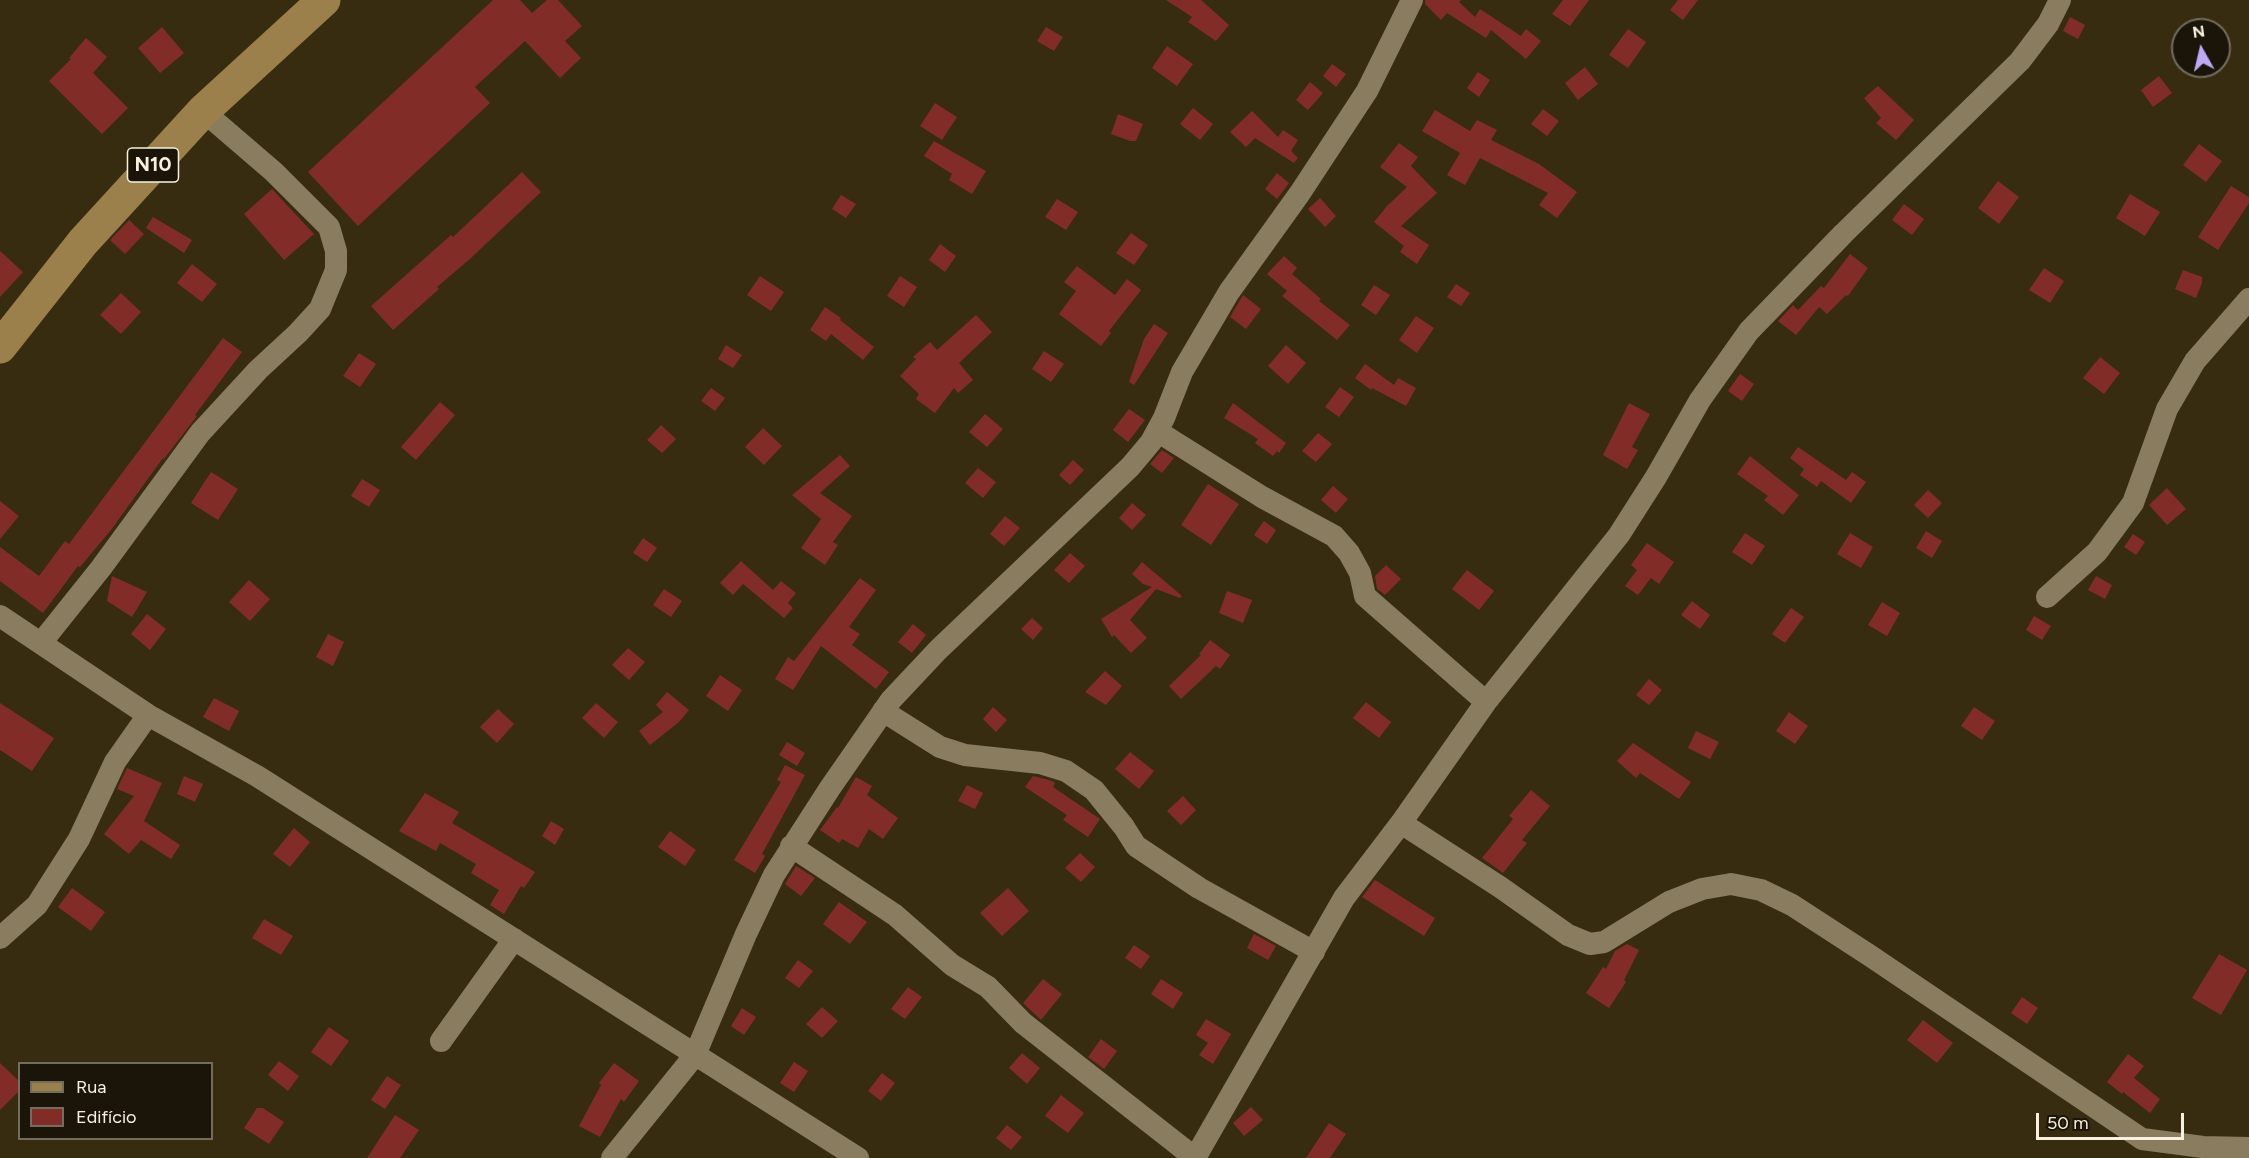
<!DOCTYPE html>
<html>
<head>
<meta charset="utf-8">
<style>
  body { margin:0 }
  #map { position:relative; width:2249px; height:1158px; overflow:hidden; background:#382c10; font-family:Figtree,sans-serif }
  canvas { display:block }
  .legend { position:absolute; left:18px; top:1062px; width:195px; height:78px; box-sizing:border-box; background:#1b1509; border:2px solid #736d5f; margin:0; padding:8px 10px; list-style:none; font-size:18px; color:#f8f1e0 }
  .legend li { display:flex; align-items:center; gap:12px; height:30px }
  .legend b { width:30px; border:2px solid #736d5f }
  .north { position:absolute; left:2171px; top:18px; width:60px; height:60px; box-sizing:border-box; background:#1b1509; border:2px solid #736d5f; border-radius:50%; rotate:352deg; font-size:16px; font-weight:700; line-height:24px; text-align:center; color:#f8f1e0 }
  .north::after { content:''; display:block; margin:auto; width:21px; height:27px; background:#bcaaf5; clip-path:polygon(50% 0,100% 100%,50% 72%,0 100%) }
  .scale { position:absolute; left:2036px; top:1113px; width:148px; height:27px; box-sizing:border-box; border:3px solid #f8f1e0; border-top:0; padding-left:8px; font-size:18px; line-height:21px; white-space:nowrap; color:#f8f1e0; -webkit-text-stroke:4px #1b1509; paint-order:stroke }
</style>
</head>
<body>
<div id="map">
<canvas width="2249" height="1158"></canvas>
<ul class="legend">
<li><b style="height:8px;background:#9b804c"></b>Rua</li>
<li><b style="height:16px;background:#822c27"></b>Edifício</li>
</ul>
<div class="north">N</div>
<div class="scale">50 m</div>
</div>
<script>
const context = document.querySelector('canvas').getContext('2d');
context.lineJoin = 'round';
function fill(path, color) { context.fillStyle = color; context.fill(path, 'evenodd'); }
const poly = rows => new Path2D(rows.map(r => 'M' + r).join(''));
function trace(path, color, width, dash) { context.strokeStyle = color; context.lineWidth = width; context.lineCap = dash ? 'butt' : 'round'; context.setLineDash(dash || []); context.stroke(path); }
function label(font, color, halo, rows, align = 'center') {
  context.font = font + ' Figtree,sans-serif'; context.lineWidth = 6; context.setLineDash([]); context.textBaseline = 'middle'; context.strokeStyle = halo; context.fillStyle = color; for (const [text, x, y, turn = 0] of rows) {
    context.save(); context.translate(x, y); context.rotate((+turn || 0) * Math.PI / 180); context.textAlign = isNaN(turn) ? turn : align; if (halo) context.strokeText(text, 0, 0); context.fillText(text, 0, 0); context.restore();
  }
}
fill(poly([
  [493,0,520,0,532,13,547,0,558,0,582,26,565,41,581,58,560,78,525,41,475,87,490,103,358,226,308,172],
  [1166,0,1201,0,1229,25,1216,41,1188,22,1192,17],
  [1425,0,1461,0,1459,2,1475,17,1480,9,1521,36,1526,29,1541,41,1526,59,1491,30,1486,38,1447,13,1441,20,1425,4],
  [1563,0,1589,0,1570,26,1552,14],
  [1678,0,1698,0,1683,20,1670,10],
  [2070,17,2085,25,2078,39,2063,31],
  [162,27,184,53,160,73,138,48],
  [1046,27,1063,37,1054,51,1037,41],
  [1628,29,1646,42,1628,68,1609,55],
  [86,38,107,57,93,73,128,108,102,134,49,81,71,59,69,58],
  [1167,46,1193,64,1177,86,1152,68],
  [1332,64,1346,74,1336,87,1323,76],
  [1585,67,1598,84,1578,100,1565,83],
  [1478,72,1490,80,1479,97,1467,88],
  [2159,76,2172,93,2153,107,2141,90],
  [1310,82,1323,93,1308,110,1296,100],
  [1878,86,1914,120,1896,140,1876,123,1881,118,1864,98],
  [935,103,957,117,942,140,920,126],
  [1193,108,1213,124,1200,140,1180,124],
  [1543,109,1559,121,1547,136,1531,124],
  [1435,110,1470,131,1477,120,1497,130,1491,140,1539,164,1577,192,1557,218,1539,205,1548,193,1480,158,1465,185,1447,175,1460,153,1422,131],
  [1252,111,1278,137,1283,130,1298,140,1291,151,1298,158,1294,163,1255,138,1246,147,1230,132],
  [1118,114,1143,124,1136,141,1130,141,1111,134],
  [934,141,986,171,972,194,949,180,952,174,924,156],
  [1399,143,1418,157,1411,166,1437,193,1401,226,1429,245,1417,264,1400,252,1404,246,1374,222,1387,206,1407,187,1380,167],
  [2199,144,2222,161,2206,182,2183,165],
  [522,172,541,192,471,258,437,287,439,289,393,330,371,306,451,235,453,237],
  [1277,173,1289,183,1277,199,1265,189],
  [1998,181,2019,197,1999,224,1978,208],
  [2231,186,2249,197,2249,203,2218,250,2198,237],
  [272,189,314,234,284,260,244,214],
  [2130,194,2160,212,2145,236,2116,218],
  [841,195,856,204,846,218,832,209],
  [1320,198,1336,216,1325,227,1308,209],
  [1057,199,1078,212,1066,230,1045,217],
  [1904,204,1924,219,1912,235,1892,220],
  [153,217,192,240,184,253,146,228],
  [129,220,144,234,125,254,110,240],
  [1131,233,1148,245,1134,265,1116,253],
  [940,244,956,256,945,272,929,260],
  [0,251,23,272,0,297],
  [1850,254,1868,268,1848,296,1846,295,1827,314,1819,307,1796,335,1778,321,1793,305,1798,310,1821,286,1824,288],
  [1284,256,1297,268,1292,274,1321,299,1319,301,1350,325,1337,340,1282,296,1287,291,1267,274],
  [192,264,217,284,202,302,177,283],
  [1077,266,1115,295,1127,279,1141,290,1109,331,1111,333,1101,346,1059,314,1076,291,1064,282],
  [2044,268,2064,281,2050,303,2029,290],
  [2183,270,2202,277,2202,283,2196,298,2175,289],
  [760,276,784,292,771,311,747,295],
  [900,276,917,287,904,307,887,296],
  [1456,284,1470,293,1461,306,1447,297],
  [1374,285,1390,295,1376,315,1361,305],
  [121,293,141,312,121,334,100,315],
  [1243,295,1261,309,1246,329,1230,317],
  [825,307,841,318,840,320,874,347,863,360,831,334,826,341,810,330],
  [976,315,992,332,959,363,973,380,958,393,954,388,935,413,916,399,919,394,900,376,916,359,913,357,930,342,937,350],
  [1416,316,1434,328,1417,353,1399,340],
  [1154,324,1168,333,1134,385,1129,382,1144,339],
  [223,338,242,352,195,415,197,416,164,459,163,458,111,530,80,567,78,566,43,613,0,581,0,547,39,576,65,541,69,544],
  [726,345,742,355,733,368,718,359],
  [1286,345,1306,363,1288,384,1268,366],
  [1044,351,1064,364,1051,382,1032,369],
  [359,353,376,364,360,387,343,376],
  [2100,357,2120,373,2104,394,2083,378],
  [1365,364,1394,385,1398,378,1416,388,1406,406,1372,388,1371,390,1355,378],
  [1740,374,1754,384,1742,401,1728,391],
  [1340,387,1354,397,1339,417,1325,407],
  [711,388,725,398,715,411,701,401],
  [440,402,455,415,416,460,401,447],
  [1233,403,1286,443,1279,453,1277,451,1273,456,1255,443,1258,439,1224,418],
  [1629,403,1650,414,1632,447,1638,450,1627,469,1603,455],
  [1129,409,1145,420,1128,442,1113,430],
  [985,414,1003,429,987,447,969,432],
  [661,425,676,439,662,453,647,440],
  [763,428,782,446,764,465,745,447],
  [1318,433,1332,444,1316,462,1302,451],
  [1798,447,1846,480,1852,472,1866,482,1851,503,1821,481,1817,487,1800,475,1804,469,1790,458],
  [1162,450,1174,458,1162,473,1150,464],
  [840,455,850,466,820,493,852,516,833,542,838,545,825,565,801,548,821,519,792,495],
  [1750,456,1799,495,1783,515,1764,500,1768,496,1737,474],
  [1073,460,1084,470,1070,485,1059,475],
  [978,468,996,482,983,498,965,483],
  [211,472,238,489,218,520,191,503],
  [362,479,380,490,369,507,351,496],
  [1208,484,1239,504,1211,545,1181,525],
  [1333,486,1348,499,1336,513,1321,500],
  [2167,488,2186,509,2167,525,2149,505],
  [1928,490,1942,503,1928,518,1914,505],
  [0,501,19,516,0,539],
  [1132,503,1146,515,1132,530,1119,518],
  [1005,516,1020,528,1004,546,990,534],
  [1264,521,1276,530,1267,544,1254,535],
  [1926,531,1942,541,1932,558,1916,548],
  [1745,533,1765,546,1752,565,1732,552],
  [1850,533,1873,547,1861,568,1837,554],
  [2133,534,2145,542,2136,555,2124,547],
  [643,538,657,548,647,562,633,553],
  [1647,543,1674,562,1659,584,1651,578,1638,595,1625,586,1637,570,1631,565],
  [1070,553,1085,566,1069,583,1054,570],
  [741,561,773,590,781,581,796,593,788,603,793,608,784,618,743,584,733,595,720,583],
  [1142,562,1182,596,1180,598,1156,589,1130,620,1147,638,1131,653,1114,635,1112,637,1101,619,1152,587,1143,584,1132,574],
  [1386,565,1401,579,1385,595,1377,589,1375,576],
  [1467,570,1494,591,1479,610,1452,589],
  [112,576,147,592,132,617,107,601],
  [2096,576,2112,585,2105,599,2088,590],
  [860,578,876,590,849,627,860,634,852,645,889,672,876,689,821,646,793,690,775,679,788,657,794,661],
  [249,580,270,599,250,621,229,602],
  [664,589,682,601,671,617,653,605],
  [1227,591,1252,600,1243,623,1219,613],
  [1692,601,1710,615,1700,629,1681,615],
  [1882,602,1900,613,1887,636,1868,625],
  [1791,608,1804,617,1785,643,1772,634],
  [147,614,166,629,150,650,131,634],
  [2034,616,2051,626,2042,640,2026,630],
  [1032,618,1043,628,1033,640,1021,629],
  [913,624,926,635,912,653,898,642],
  [328,634,344,642,333,666,316,657],
  [1210,640,1230,655,1220,669,1216,666,1181,699,1169,686,1201,655,1199,654],
  [628,648,645,662,629,680,612,665],
  [1105,671,1122,686,1106,705,1085,692],
  [720,675,742,690,728,711,706,696],
  [1649,679,1662,690,1649,705,1636,695],
  [667,692,689,710,679,722,650,745,639,731,663,712,656,705],
  [214,698,239,711,229,731,203,717],
  [1366,702,1391,722,1379,738,1353,718],
  [0,703,54,738,32,771,0,750],
  [596,703,618,722,604,738,582,718],
  [993,707,1007,720,996,732,983,719],
  [1974,707,1995,721,1982,740,1961,726],
  [498,709,514,724,497,743,480,727],
  [1789,712,1808,726,1795,744,1776,731],
  [1696,731,1719,742,1710,759,1688,748],
  [787,742,805,753,797,766,779,755],
  [1633,743,1691,782,1679,799,1640,773,1636,778,1617,761],
  [1130,752,1154,771,1139,789,1115,769],
  [785,765,805,775,762,854,765,856,755,873,734,860,781,782,777,780],
  [127,768,162,783,144,821,180,845,171,859,141,840,129,854,104,834,134,796,117,789],
  [184,776,203,784,195,802,177,794],
  [1033,776,1052,781,1055,783,1053,787,1100,819,1088,837,1063,820,1067,815,1025,787],
  [856,777,872,786,867,795,898,818,883,839,869,829,858,848,842,839,839,843,820,830,837,807,838,808],
  [967,785,983,793,975,809,958,801],
  [1531,790,1550,806,1522,840,1527,843,1503,873,1482,858,1513,819,1509,816],
  [425,793,459,812,452,823,535,872,524,888,521,886,504,914,490,905,499,890,471,873,476,864,440,843,436,851,399,831],
  [1183,796,1196,810,1181,825,1167,811],
  [551,821,564,829,555,845,542,836],
  [294,828,310,842,290,867,273,854],
  [670,831,696,850,685,866,658,847],
  [1080,853,1095,867,1081,882,1065,868],
  [796,866,815,878,801,896,785,884],
  [1375,880,1435,918,1424,936,1362,897],
  [72,888,105,912,91,931,58,907],
  [1008,888,1029,911,1002,936,980,913],
  [839,902,867,922,850,944,823,924],
  [264,919,293,936,281,955,252,938],
  [1254,934,1276,946,1268,960,1247,948],
  [1627,944,1639,950,1624,980,1626,982,1609,1008,1586,993,1603,967,1606,969,1615,951],
  [1134,945,1150,956,1141,969,1125,958],
  [2219,954,2247,970,2221,1015,2192,998],
  [798,960,813,971,799,988,785,978],
  [1043,979,1062,994,1041,1020,1023,1003],
  [1161,979,1183,993,1173,1009,1151,994],
  [908,987,922,997,905,1019,891,1009],
  [2022,997,2038,1008,2027,1024,2011,1013],
  [822,1007,838,1021,822,1038,806,1024],
  [742,1008,756,1017,744,1035,731,1026],
  [1206,1019,1231,1034,1213,1064,1199,1055,1208,1043,1196,1035],
  [1923,1020,1953,1043,1937,1063,1907,1040],
  [329,1027,349,1041,331,1066,311,1052],
  [1101,1039,1117,1051,1104,1069,1088,1057],
  [1022,1053,1040,1068,1027,1084,1009,1068],
  [2128,1054,2144,1066,2134,1078,2160,1099,2150,1113,2123,1092,2122,1094,2107,1082],
  [279,1061,299,1076,288,1091,268,1075],
  [794,1062,808,1071,794,1092,780,1083],
  [0,1063,20,1082,20,1090,0,1110],
  [614,1063,639,1081,624,1102,621,1099,600,1137,579,1126,601,1085,599,1083],
  [882,1073,895,1083,881,1101,868,1091],
  [387,1076,401,1085,385,1109,371,1100],
  [1061,1095,1084,1113,1068,1133,1045,1116],
  [1251,1107,1263,1120,1244,1136,1233,1123],
  [257,1108,263,1108,284,1122,269,1144,244,1128],
  [395,1115,419,1130,400,1158,367,1158],
  [1329,1123,1346,1134,1330,1158,1306,1158],
  [1007,1125,1022,1137,1011,1150,996,1138]
]), '#822c27');
trace(poly([
  [1157,431,1262,497,1334,536,1349,553,1360,573,1365,596,1486,702],
  [2047,597,2097,552,2133,503,2167,409,2195,361,2249,299],
  [0,616,148,715,257,776,858,1158],
  [41,643,101,568,200,433,258,370,298,333,320,309,336,270,336,251,329,227,274,172,203,111],
  [883,711,940,747,965,755,1040,763,1066,771,1094,790,1124,827,1136,846,1199,888,1314,952],
  [1401,823,1500,887,1568,935,1590,944,1604,942,1669,902,1702,889,1731,884,1761,890,1792,905,1869,955,2142,1139,2203,1147,2249,1148],
  [791,846,895,915,952,965,988,987,1023,1023,1195,1158,1344,898,1401,823,1486,702,1619,535,1656,477,1700,400,1749,331,1844,233,2020,61,2048,24,2060,0],
  [0,938,37,905,79,839,115,762,148,715],
  [441,1041,514,939],
  [612,1158,695,1055,746,934,774,875,830,788,891,700,938,650,1130,467,1151,442,1164,418,1182,372,1229,292,1300,193,1367,91,1412,0]
]), '#8a7c5e', 22);
trace(poly([
  [0,347,83,242,203,111,324,0]
]), '#9b804c', 33);
for (const [x, y, w] of [
  [153,165,51]
]) { const box = new Path2D(); box.roundRect(x - w / 2, y - 17, w, 34, 4.5); context.fillStyle = '#1b1509'; context.fill(box); trace(box, '#f8f1e0', 1.5); }
label('bold 20px', '#f8f1e0', null, [
  ["N10",153,165]
]);
</script>
</body>
</html>
